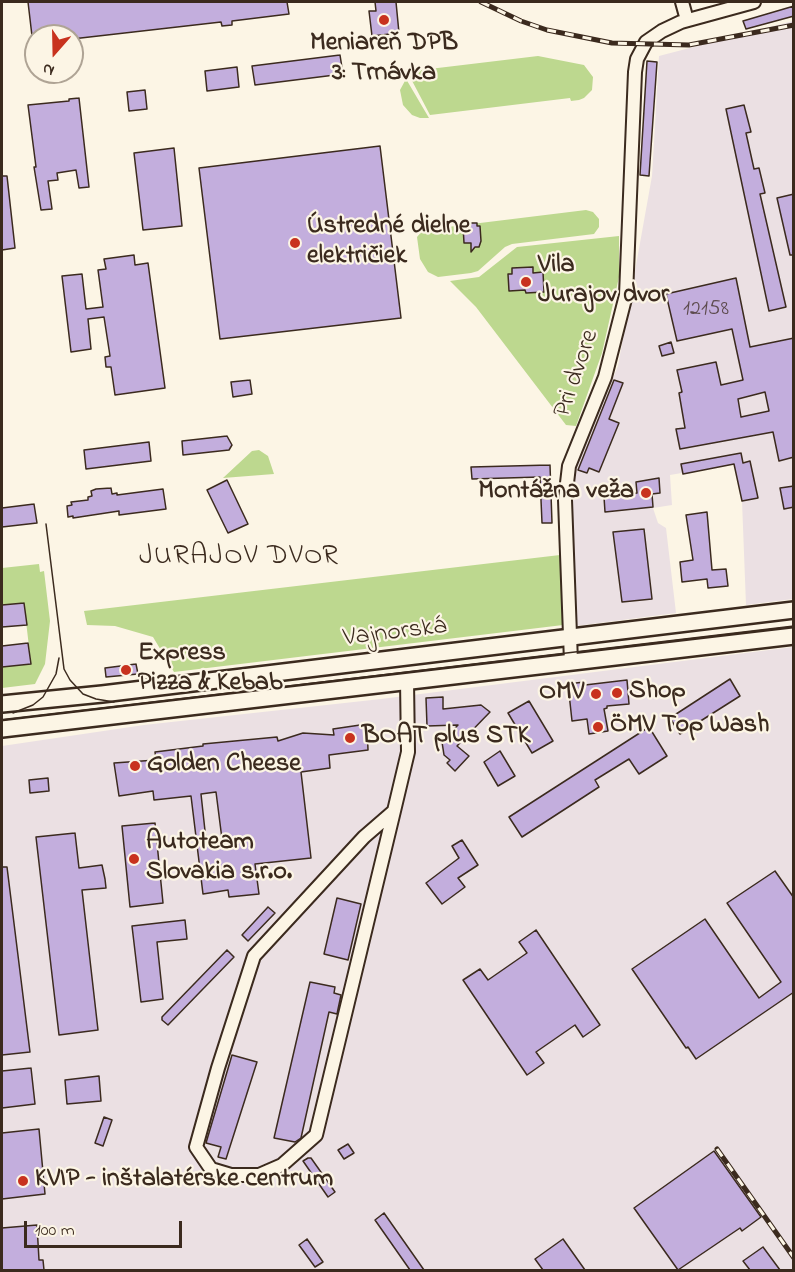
<!DOCTYPE html>
<html>
<head>
<meta charset="utf-8">
<style>
  body { margin:0 }
  #map { position:relative; width:795px; height:1272px; overflow:hidden; background:#fcf5e5; font-family:"Indie Flower",sans-serif }
  canvas { display:block }
  .frame { position:absolute; inset:0; border:3px solid #3b2a1e; pointer-events:none }
  .north { position:absolute; left:24px; top:24px; width:60px; height:60px; box-sizing:border-box; background:#fcf5e5; border:2px solid #afa495; border-radius:50%; rotate:200deg; font-size:16px; font-weight:700; line-height:24px; text-align:center; color:#3b2a1e }
  .north::after { content:''; display:block; margin:auto; width:21px; height:27px; background:#c8321e; clip-path:polygon(50% 0,100% 100%,50% 72%,0 100%) }
  .scale { position:absolute; left:24px; top:1221px; width:158px; height:27px; box-sizing:border-box; border:3px solid #3b2a1e; border-top:0; padding-left:8px; font-size:18px; line-height:21px; white-space:nowrap; color:#3b2a1e; -webkit-text-stroke:4px #fcf5e5; paint-order:stroke }
</style>
</head>
<body>
<div id="map">
<canvas width="795" height="1272"></canvas>
<div class="frame"></div>
<div class="north">N</div>
<div class="scale">100 m</div>
</div>
<script>
const context = document.querySelector('canvas').getContext('2d');
context.lineJoin = 'round';
function fill(path, color) { context.fillStyle = color; context.fill(path, 'evenodd'); }
const poly = rows => new Path2D(rows.map(r => 'M' + r).join(''));
function trace(path, color, width, dash) { context.strokeStyle = color; context.lineWidth = width; context.lineCap = dash ? 'butt' : 'round'; context.setLineDash(dash || []); context.stroke(path); }
function label(font, color, halo, rows, align = 'center') {
  context.font = font + ' "Indie Flower",sans-serif'; context.lineWidth = 4.5; context.setLineDash([]); context.textBaseline = 'middle'; context.strokeStyle = halo; context.fillStyle = color; for (const [text, x, y, turn = 0] of rows) {
    context.save(); context.translate(x, y); context.rotate((+turn || 0) * Math.PI / 180); context.textAlign = isNaN(turn) ? turn : align; if (halo) context.strokeText(text, 0, 0); context.fillText(text, 0, 0); context.restore();
  }
}
fill(poly([
  [793,21,793,599,746,605,742,501,734,464,670,475,672,505,653,508,658,523,666,528,676,613,576,626,569,500,577,465,618,366,652,176,659,56],
  [793,647,793,1270,2,1270,2,746,144,725,381,699]
]), '#ebe0e3');
fill(poly([
  [538,56,584,65,593,77,592,90,584,98,579,100,571,101,570,98,430,115,409,75,421,70],
  [406,79,409,84,429,118,420,118,412,115,403,105,400,90],
  [586,210,593,212,599,219,599,227,594,234,512,244,505,247,478,271,471,273,438,277,428,272,420,259,417,237,423,230],
  [619,236,619,277,602,353,576,426,566,425,476,307,450,281,479,277,517,247],
  [259,450,268,456,274,474,223,478,252,451],
  [560,555,563,625,174,672,153,637,115,626,87,625,84,611],
  [39,564,40,572,44,571,50,621,45,664,35,684,2,688,2,667,31,664,24,604,2,605,2,568]
]), '#bdd88f');
const building = poly([
  [28,2,287,2,289,14,232,21,232,25,222,26,221,22,72,39,72,36,32,36,28,2],
  [375,2,396,2,399,33,372,36,369,11,376,11,375,2],
  [794,6,794,16,746,29,743,21,794,6],
  [340,55,343,74,255,85,252,66,340,55],
  [647,61,657,62,649,176,640,175,647,61],
  [237,67,239,87,207,91,205,71,237,67],
  [145,90,147,109,129,111,127,92,145,90],
  [79,98,89,187,79,188,76,170,57,173,58,180,48,181,52,209,41,210,34,167,36,167,28,105,69,101,69,99,79,98],
  [744,105,751,132,746,133,754,169,759,168,765,193,760,194,786,307,769,311,726,109,744,105],
  [380,146,401,318,220,339,199,168,380,146],
  [174,148,182,226,143,230,134,153,174,148],
  [2,176,7,176,15,248,2,250,2,176],
  [794,194,794,255,790,255,777,198,794,194],
  [469,223,477,223,477,226,480,226,481,241,479,247,475,247,471,252,471,243,464,243,463,226,470,226,469,223],
  [134,255,135,265,148,263,165,388,115,395,111,367,106,367,105,357,110,356,104,317,88,319,91,349,71,352,62,276,82,274,86,309,103,307,98,270,106,269,104,259,134,255],
  [533,267,533,273,543,272,544,292,526,293,525,290,509,291,508,274,512,274,512,268,533,267],
  [736,278,750,347,794,338,794,457,779,461,773,432,680,449,676,429,685,428,679,393,682,392,677,370,716,362,721,385,743,380,732,329,677,341,666,294,736,278],
  [765,392,769,411,741,417,738,399,765,392],
  [671,342,674,353,662,356,659,346,671,342],
  [250,380,252,394,233,397,231,382,250,380],
  [614,380,623,383,609,419,619,423,599,472,589,468,587,473,578,470,614,380],
  [227,436,232,445,229,450,183,455,182,441,227,436],
  [149,442,151,461,86,469,84,450,149,442],
  [741,453,743,463,750,461,758,498,742,501,734,464,683,474,681,464,741,453],
  [550,465,552,523,542,523,540,477,472,479,471,467,550,465],
  [659,478,660,493,652,494,653,507,605,512,604,497,637,493,636,482,659,478],
  [227,480,248,524,228,533,207,490,227,480],
  [794,486,794,507,784,509,780,488,794,486],
  [111,488,112,494,117,493,117,495,163,489,166,509,119,515,119,511,73,518,73,516,68,517,67,506,72,505,71,502,88,500,88,497,92,496,91,491,96,489,111,488],
  [34,504,37,523,2,527,2,508,34,504],
  [707,512,712,570,726,569,728,586,708,588,707,579,682,582,680,562,693,560,686,515,707,512],
  [644,529,652,599,622,602,613,532,644,529],
  [24,603,27,625,2,627,2,605,24,603],
  [28,643,31,664,2,667,2,646,28,643],
  [136,664,138,674,106,677,105,668,136,664],
  [730,679,740,696,680,734,670,718,730,679],
  [627,680,629,704,607,706,607,708,604,709,608,731,589,734,587,719,572,721,568,684,584,682,585,685,627,680],
  [443,697,443,709,481,705,490,712,457,746,469,756,455,771,447,763,450,760,444,755,442,742,458,725,427,726,426,698,443,697],
  [529,701,553,741,532,753,508,713,529,701],
  [367,724,368,750,329,755,330,768,301,772,311,858,255,864,259,894,229,897,228,890,203,894,191,796,154,800,153,791,119,796,114,763,156,760,155,752,203,746,203,744,277,737,278,741,303,733,334,735,333,729,367,724],
  [216,792,222,839,206,840,201,794,216,792],
  [649,727,667,756,639,774,629,759,595,780,599,787,522,837,509,817,649,727],
  [500,751,515,776,498,786,484,762,500,751],
  [48,778,49,791,30,793,29,780,48,778],
  [155,823,163,903,130,907,122,826,155,823],
  [75,833,79,868,102,865,105,879,106,888,82,890,98,1030,59,1035,36,837,75,833],
  [462,840,478,865,458,878,465,887,442,904,426,883,459,858,452,846,462,840],
  [2,867,7,867,30,1052,2,1055,2,867],
  [775,871,794,898,794,992,696,1059,688,1047,686,1048,632,969,705,919,759,998,781,982,727,903,775,871],
  [337,898,361,904,348,960,324,954,337,898],
  [268,907,275,913,248,941,242,935,268,907],
  [185,920,187,939,157,942,163,999,141,1002,132,926,185,920],
  [536,930,600,1025,583,1037,575,1025,536,1052,544,1063,527,1075,463,980,480,969,488,980,527,953,519,942,536,930],
  [227,950,234,957,168,1025,162,1020,162,1017,227,950],
  [310,982,335,987,334,993,341,995,337,1014,329,1012,301,1138,295,1142,274,1138,310,982],
  [232,1055,257,1062,226,1159,218,1157,221,1147,206,1143,232,1055],
  [31,1068,35,1104,2,1108,2,1071,31,1068],
  [99,1076,101,1101,67,1104,65,1080,99,1076],
  [104,1117,112,1120,103,1146,95,1143,104,1117],
  [39,1129,45,1194,2,1199,2,1133,39,1129],
  [348,1144,354,1153,344,1159,338,1150,348,1144],
  [714,1151,761,1217,742,1231,740,1228,678,1270,634,1208,714,1151],
  [308,1158,311,1158,335,1192,328,1197,303,1161,308,1158],
  [384,1213,424,1270,410,1270,375,1220,384,1213],
  [37,1225,39,1260,43,1260,44,1270,2,1270,2,1228,37,1225],
  [307,1239,323,1262,315,1267,299,1245,307,1239],
  [563,1239,585,1270,543,1270,535,1259,563,1239],
  [763,1247,780,1270,750,1270,743,1261,763,1247]
]);
fill(building, '#c3aedd');
trace(building, '#3b2a1e', 1.5);
const minor = poly([
  [682,2,687,20],
  [571,662,565,500,569,466,605,377,626,295,635,72,637,59,646,42,662,31,681,22,754,2],
  [394,811,316,1135,282,1165,259,1175,231,1175,211,1169,196,1147,218,1068,254,956,364,837,394,811,408,752,407,681]
]);
const major = poly([
  [2,704,102,694,794,610],
  [2,729,794,636]
]);
trace(minor, '#3b2a1e', 16);
trace(major, '#3b2a1e', 20);
trace(minor, '#fcf5e5', 12);
trace(major, '#fcf5e5', 15);
trace(poly([
  [46,524,64,669,70,680,83,694,96,699,114,702],
  [13,713,33,705,43,697,56,674,59,658],
  [2,720,794,626]
]), '#3b2a1e', 1.5);
const rail = poly([
  [481,2,521,21,547,30,612,43,689,45,794,25],
  [717,1149,794,1258]
]);
trace(rail, '#3b2a1e', 5);
trace(rail, '#fcf5e5', 3, [9]);
for (const [x, y, r, color] of [
  [384,20,6,"#c8321e"],
  [295,243,6,"#c8321e"],
  [526,282,6,"#c8321e"],
  [646,493,6,"#c8321e"],
  [126,670,6,"#c8321e"],
  [617,693,6,"#c8321e"],
  [596,694,6,"#c8321e"],
  [598,727,6,"#c8321e"],
  [350,738,6,"#c8321e"],
  [135,766,6,"#c8321e"],
  [134,859,6,"#c8321e"],
  [23,1181,6,"#c8321e"]
]) { const dot = new Path2D(); dot.arc(x, y, r, 0, 2 * Math.PI); context.fillStyle = color; context.fill(dot); trace(dot, '#fcf5e5', 2); }
label('22px', '#5d4b4e', null, [
  ["12158",706,310]
]);
label('bold 26px', '#3b2a1e', '#fcf5e5', [
  ["Meniareň DPB",384,45,"center"],
  ["3: Trnávka",384,75,"center"],
  ["Ústredné dielne",307,228],
  ["električiek",307,258],
  ["Vila",538,267],
  ["Jurajov dvor",538,297],
  ["Montážna veža",634,493,"right"],
  ["Express",138,655],
  ["Pizza & Kebab",138,685],
  ["Shop",629,693],
  ["OMV",584,694,"right"],
  ["ÖMV Top Wash",610,727],
  ["BOAT plus STK",362,738],
  ["Golden Cheese",147,766],
  ["Autoteam",146,844],
  ["Slovakia s.r.o.",146,874],
  ["KVIP - inštalatérske centrum",35,1181]
], 'left');
label('26px', '#3b2a1e', '#fcf5e5', [
  ["Pri dvore",578,374,-71],
  ["Vajnorská",395,634,-7]
]);
context.letterSpacing = '1.5px';
label('28px', '#3b2a1e', '#fcf5e5', [
  ["JURAJOV DVOR",239,558]
]);
context.letterSpacing = '0px';
</script>
</body>
</html>
